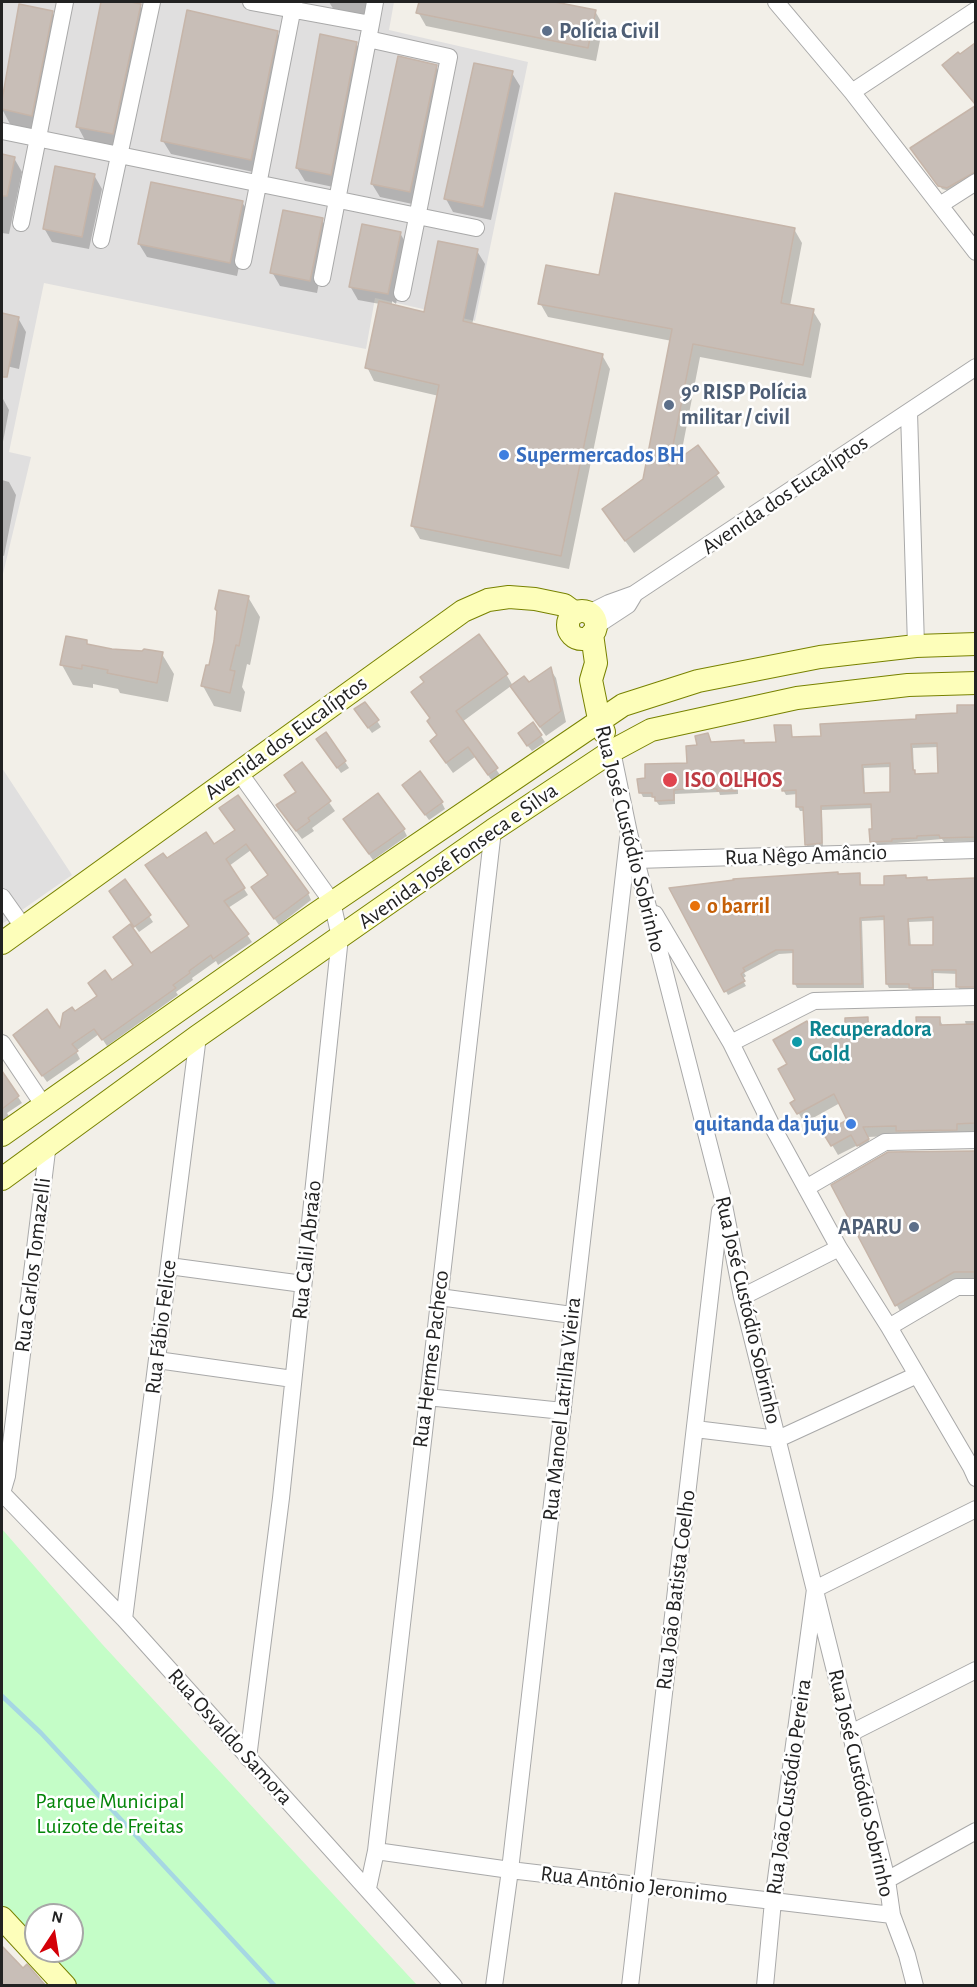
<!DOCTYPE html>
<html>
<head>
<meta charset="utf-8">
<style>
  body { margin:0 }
  #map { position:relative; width:977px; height:1987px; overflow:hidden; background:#f2efe8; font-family:"Alegreya Sans",sans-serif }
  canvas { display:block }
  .frame { position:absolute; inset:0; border:3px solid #222; pointer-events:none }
  .north { position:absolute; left:24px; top:1903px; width:60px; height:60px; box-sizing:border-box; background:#fff; border:2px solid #a7a7a7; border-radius:50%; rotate:12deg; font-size:16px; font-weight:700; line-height:24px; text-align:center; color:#222 }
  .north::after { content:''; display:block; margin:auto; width:21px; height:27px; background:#d40008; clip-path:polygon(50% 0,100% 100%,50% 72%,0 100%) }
</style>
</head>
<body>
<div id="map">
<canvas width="977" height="1987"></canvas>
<div class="frame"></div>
<div class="north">N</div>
</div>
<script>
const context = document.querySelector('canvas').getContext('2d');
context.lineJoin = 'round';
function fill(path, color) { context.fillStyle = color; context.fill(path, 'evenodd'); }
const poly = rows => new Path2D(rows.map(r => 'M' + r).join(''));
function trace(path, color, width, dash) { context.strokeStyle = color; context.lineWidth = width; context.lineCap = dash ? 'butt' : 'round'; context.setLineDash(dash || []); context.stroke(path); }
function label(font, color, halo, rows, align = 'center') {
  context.font = font + ' "Alegreya Sans",sans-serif'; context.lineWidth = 5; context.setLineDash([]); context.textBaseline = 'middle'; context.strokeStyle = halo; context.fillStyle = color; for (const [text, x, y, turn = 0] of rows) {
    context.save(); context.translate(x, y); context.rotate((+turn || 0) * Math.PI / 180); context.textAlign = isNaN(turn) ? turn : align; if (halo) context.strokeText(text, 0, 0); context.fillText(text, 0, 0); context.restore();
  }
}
fill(poly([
  [2,2,394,2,389,30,528,62,475,321,375,298,366,349,44,283,9,452,31,457,2,578],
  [2,768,72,875,2,924]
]), '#e0dfdf');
fill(poly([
  [2,1529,102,1644,417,1985,49,1985,2,1930],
  [36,1915,72,1915,72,1951,36,1951]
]), '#c4fdc7');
fill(poly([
  [103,2,123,2,140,5,148,18,120,147,85,140,78,127],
  [329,2,374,2,371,18,334,10],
  [420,2,551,2,595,11,603,25,596,61,426,26,418,12],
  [21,6,52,12,61,28,40,131,10,124,2,109],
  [277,32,284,46,258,173,171,154,163,141],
  [356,43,364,57,338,188,305,181,297,168],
  [976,45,976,103,946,69],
  [436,66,443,80,417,205,380,197,372,184],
  [512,73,520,86,491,220,453,212,446,199],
  [976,107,976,175,949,191,942,189,912,148],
  [2,156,14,158,22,172,9,234,2,233],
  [94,175,102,189,89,249,52,242,44,228],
  [242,202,250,215,237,276,147,257,139,244],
  [322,220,329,233,317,293,280,286,272,272],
  [794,229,802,243,790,306,813,311,821,324,811,378,700,357,680,460,698,447,725,487,634,553,612,523,645,480,672,341,548,317,540,303,600,277],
  [400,233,408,247,396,304,392,301,392,306,425,313,477,251,485,264,472,325,602,355,610,369,569,569,420,539,412,525,439,396,374,381,367,367,380,304,358,300,350,286],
  [2,315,18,318,26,332,19,369,2,365],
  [2,397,9,410,2,447],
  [2,480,9,482,16,495,4,556,2,555],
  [248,597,260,617,250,665,247,664,242,687,245,692,241,712,214,706,203,686,210,667],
  [86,642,89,646,129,653,162,654,174,674,168,702,120,693,118,689,93,684,93,688,73,685,62,665],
  [550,669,556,678,566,722,546,736,511,686,462,722,503,779,495,785,475,757,453,773,438,752,438,736,431,720,413,693,506,674,513,686,529,684],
  [958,707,976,707,976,841,944,842,942,839,874,845,871,841,874,830,873,808,822,810,823,847,808,848,806,844,804,811,800,811,798,807,798,794,786,795,781,786,780,780,738,782,738,794,720,795,719,792,675,794,675,804,659,805,653,797,643,797,641,793,689,765,711,744,743,742,745,744,777,744,790,726,793,739,823,738,917,720,959,715],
  [939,747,940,775,916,776,914,772,913,748],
  [892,767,892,793,865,794,864,768],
  [360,716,377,721,381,727,372,733],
  [541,736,545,742,532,751,523,740],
  [322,746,345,762,349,768,341,773],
  [302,764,335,811,312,828,314,831,302,839,283,814,297,793,286,776],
  [408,791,442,803,445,809,429,820],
  [349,826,404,830,407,836,373,860],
  [236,831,308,893,311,900,279,925,257,894,270,876,251,850,229,866,248,895,228,908,252,942,218,965,216,961,192,978,193,980,176,992,178,995,107,1046,99,1034,76,1051,80,1059,47,1082,19,1042,61,1031,75,1014,99,997,112,982,190,927,167,860,214,846],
  [838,875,859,875,862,887,886,887,907,879,928,881,976,879,976,991,960,991,958,987,958,974,934,973,934,991,913,992,911,988,889,988,887,984,886,920,862,921,864,988,797,988,795,984,794,953,779,954,744,973,746,976,742,979,746,986,728,995,672,889],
  [934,921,935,946,911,946,909,922],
  [114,898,149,916,153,922,139,932],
  [939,1018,943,1026,966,1025,965,1021,976,1021,976,1133,867,1137,874,1149,864,1155,858,1145,838,1155,825,1133,849,1121,840,1103,804,1123,793,1103,797,1101,789,1064,810,1028,847,1028,867,1019,872,1026,887,1026,893,1036,918,1035],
  [2,1073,22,1103,7,1113,10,1118,2,1124],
  [976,1151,976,1281,902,1315,833,1186,888,1154]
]), '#0003');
trace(poly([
  [2,1696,41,1733,275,1986]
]), '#a6d7e3', 4.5);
const building = poly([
  [101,2,131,2,141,4,113,134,76,127,101,2],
  [419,2,555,2,596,10,588,48,416,13,419,2],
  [19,4,53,11,32,116,2,109,2,100,19,4],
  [187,10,278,31,251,160,161,141,187,10],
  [320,34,357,42,331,175,296,168,320,34],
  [975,43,975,104,942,65,958,52,960,54,975,43],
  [398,56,437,65,410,192,371,184,398,56],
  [474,63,513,71,483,207,444,199,474,63],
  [975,106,975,172,947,188,938,186,910,148,975,106],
  [2,154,15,157,7,196,2,196,2,154],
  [55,166,95,174,82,237,43,229,55,166],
  [151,182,243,201,230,263,138,244,151,182],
  [615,193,795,228,781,303,814,309,803,365,693,344,669,466,698,445,719,473,625,541,602,509,643,479,672,329,538,304,546,265,599,275,615,193],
  [283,210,323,218,310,281,270,273,283,210],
  [362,224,401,232,388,294,349,287,362,224],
  [438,241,478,249,463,321,603,354,561,556,411,526,439,385,365,368,379,301,424,312,438,241],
  [2,313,19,317,7,377,2,377,2,313],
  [219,590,249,596,239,646,236,645,230,670,235,671,230,693,201,686,206,665,209,665,214,641,217,611,215,609,219,590],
  [479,634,508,674,456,711,498,768,488,775,468,747,446,763,430,741,437,735,427,721,430,718,411,692,424,682,420,677,479,634],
  [66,636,87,640,87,644,112,649,142,651,144,649,163,652,157,683,107,673,108,670,82,665,82,669,60,665,66,636],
  [551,667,561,711,540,727,510,686,524,676,529,682,551,667],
  [365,702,379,720,368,728,354,709,365,702],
  [957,705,975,705,975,837,940,838,939,835,917,836,917,838,892,839,892,841,870,842,869,829,872,829,871,804,821,806,822,843,805,845,803,807,796,807,796,790,782,791,782,786,779,786,779,777,736,778,736,791,717,791,717,789,693,788,674,790,674,800,655,801,655,797,652,797,652,793,639,793,637,779,645,778,645,764,687,763,686,746,697,745,695,736,708,733,711,742,744,740,744,743,776,742,774,725,791,725,792,737,821,736,820,724,916,719,916,715,957,713,957,705],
  [937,743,938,773,915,774,915,770,913,770,911,744,937,743],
  [890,763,890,792,864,793,862,765,890,763],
  [533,722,542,735,527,746,518,733,533,722],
  [326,732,346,761,337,768,316,739,326,732],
  [302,762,331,801,308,818,310,821,296,831,276,805,296,792,284,775,302,762],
  [420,771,443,802,425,815,402,785,420,771],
  [378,793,405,829,369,854,343,819,378,793],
  [238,795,309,893,274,919,251,887,268,875,246,844,226,859,245,888,224,901,249,934,213,959,211,955,189,971,190,973,173,985,176,988,102,1040,94,1029,72,1044,78,1051,42,1076,13,1035,47,1009,60,1028,63,1013,72,1007,75,1011,97,996,88,983,105,970,112,980,133,965,113,937,130,924,151,953,189,926,145,865,163,853,167,858,206,832,214,844,235,830,219,808,238,795],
  [838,872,838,874,860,873,860,885,884,885,884,876,906,875,906,878,927,877,927,880,975,878,975,987,956,987,956,970,932,970,933,988,909,988,909,984,886,984,884,916,860,918,862,984,793,984,793,950,776,950,743,968,745,971,741,974,745,981,724,992,669,888,734,880,733,879,838,872],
  [933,917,933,945,909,945,908,919,933,917],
  [125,879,151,915,134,927,109,891,125,879],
  [868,1017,868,1025,888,1024,889,1035,917,1034,916,1017,940,1017,940,1025,975,1024,975,1123,957,1124,957,1130,896,1131,896,1126,863,1127,869,1139,857,1146,851,1135,831,1146,823,1133,847,1120,834,1094,797,1114,790,1103,795,1100,778,1069,787,1064,773,1040,807,1021,810,1027,845,1026,845,1018,868,1017],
  [2,1071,19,1096,2,1109,2,1071],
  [975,1151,975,1272,954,1272,895,1306,831,1185,888,1152,975,1151],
  [2,1946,23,1968,27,1964,46,1986,2,1986,2,1946]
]);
fill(building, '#c8beb7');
trace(building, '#c6b5a9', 1.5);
const street = poly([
  [251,2,371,24,375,2],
  [776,2,852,92,976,252],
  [368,39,449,57,402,293],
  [852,92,976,10],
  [2,131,476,228],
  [940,205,976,182],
  [21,223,65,2],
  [101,240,152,2],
  [243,261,294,2],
  [322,278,371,24],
  [909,412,916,646],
  [589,613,609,603,634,594,976,367],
  [596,626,628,605,634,595],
  [612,751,629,833,722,1195,742,1297,887,1880,892,1915,907,1955,915,1986],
  [239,772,332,902,340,937,281,1498,248,1758],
  [636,860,976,850],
  [2,897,24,928],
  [655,914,731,1043,771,1124,839,1248,889,1327,971,1467,976,1478],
  [2,1043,44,1106],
  [731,1043,814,1001,976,997],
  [48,1143,7,1476,2,1493,124,1619,454,1986],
  [806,1188,885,1142,976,1140],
  [169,1266,303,1284],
  [439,1297,572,1315],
  [742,1297,839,1248],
  [889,1327,957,1287,976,1287],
  [157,1360,293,1379],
  [427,1397,563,1411],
  [695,1429,778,1439,917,1375],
  [124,1619,198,1036],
  [849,1734,976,1670],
  [376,1851,510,1870,892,1915],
  [887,1880,976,1831],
  [368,1888,376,1851,493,830],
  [494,1986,510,1870,628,839],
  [630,1986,720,1211],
  [765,1986,773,1901,815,1589,976,1509]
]);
const secondary = poly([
  '568 625a14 14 0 1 1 28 0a14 14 0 1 1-28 0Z',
  [592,634,596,663,591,680,599,719,604,732],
  [2,943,463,611,488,600,509,597,535,599,564,605,575,613],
  [2,1135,314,915,623,705,698,681,820,657,916,646,976,644],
  [2,1179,198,1036,493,830,612,751,651,730,797,698,908,685,976,683],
  [2,1918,65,1986]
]);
trace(street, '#a9a9a9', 18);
trace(secondary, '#788200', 24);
trace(street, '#fff', 16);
trace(secondary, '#fdfeba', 22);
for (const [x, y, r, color] of [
  [547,31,6,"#5c6f8a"],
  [669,405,6,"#5c6f8a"],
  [504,455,6,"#3f7fe0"],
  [670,780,8,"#e0444e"],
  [695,906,6,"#e8710a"],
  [797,1042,6,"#0f9aa8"],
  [851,1124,6,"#3f7fe0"],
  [914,1227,6,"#5c6f8a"]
]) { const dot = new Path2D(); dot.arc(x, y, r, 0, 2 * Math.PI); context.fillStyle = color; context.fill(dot); trace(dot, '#fff', 2); }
label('bold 22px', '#4e5e75', '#fff', [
  ["Polícia Civil",559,31],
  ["9º RISP Polícia",681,392],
  ["militar / civil",681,417],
  ["APARU",902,1227,"right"]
], 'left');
label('bold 22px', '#366cbe', '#fff', [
  ["Supermercados BH",516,455],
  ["quitanda da juju",839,1124,"right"]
], 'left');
label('22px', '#222', '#fff', [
  ["Avenida dos Eucalíptos",785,495,-34],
  ["Avenida dos Eucalíptos",286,738,-36],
  ["Rua José Custódio Sobrinho",630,839,76],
  ["Rua Nêgo Amâncio",806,855,-2],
  ["Avenida José Fonseca e Silva",458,856,-35],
  ["Rua Calil Abraão",307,1250,-84],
  ["Rua Carlos Tomazelli",33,1265,-83],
  ["Rua José Custódio Sobrinho",748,1310,77],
  ["Rua Fábio Felice",161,1327,-83],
  ["Rua Hermes Pacheco",431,1359,-83],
  ["Rua Manoel Latrilha Vieira",562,1409,-84],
  ["Rua João Batista Coelho",676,1590,-83],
  ["Rua Osvaldo Samora",230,1737,48],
  ["Rua José Custódio Sobrinho",861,1783,77],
  ["Rua João Custódio Pereira",789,1787,-82],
  ["Rua Antônio Jeronimo",634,1885,7]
]);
label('bold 22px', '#be3a42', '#fff', [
  ["ISO OLHOS",684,780]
], 'left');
label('bold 22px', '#c56008', '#fff', [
  ["o barril",707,906]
], 'left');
label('bold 22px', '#0d838f', '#fff', [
  ["Recuperadora",809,1029],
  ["Gold",809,1054]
], 'left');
label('22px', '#05860a', '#fff', [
  ["Parque Municipal",110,1801],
  ["Luizote de Freitas",110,1826]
]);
</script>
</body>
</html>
